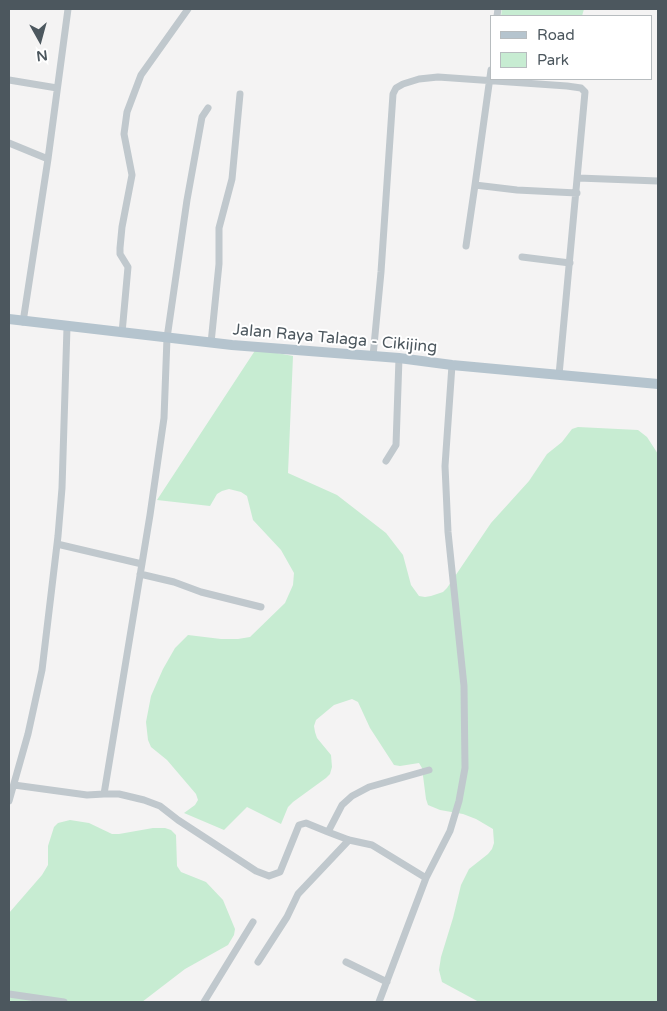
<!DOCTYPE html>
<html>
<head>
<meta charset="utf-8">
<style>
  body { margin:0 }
  #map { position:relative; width:667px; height:1011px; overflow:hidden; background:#f4f3f3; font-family:"Varela Round",sans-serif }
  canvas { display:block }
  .frame { position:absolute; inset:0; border:10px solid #4c575e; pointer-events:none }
  .legend { position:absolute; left:490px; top:15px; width:162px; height:65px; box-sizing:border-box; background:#fff; border:1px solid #b7bcbf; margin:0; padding:6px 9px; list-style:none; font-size:15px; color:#4c575e }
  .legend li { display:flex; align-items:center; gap:10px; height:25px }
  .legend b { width:25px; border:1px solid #b7bcbf }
  .north { position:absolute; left:15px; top:15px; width:50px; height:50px; -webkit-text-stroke:4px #fff; paint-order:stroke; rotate:173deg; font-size:14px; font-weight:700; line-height:20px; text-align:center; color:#4c575e }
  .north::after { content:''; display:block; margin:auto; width:18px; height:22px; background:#4c575e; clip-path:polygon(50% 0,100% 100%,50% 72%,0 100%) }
</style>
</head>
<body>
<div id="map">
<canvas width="667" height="1011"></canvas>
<div class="frame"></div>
<ul class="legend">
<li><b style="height:6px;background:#b5c4ce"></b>Road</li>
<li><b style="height:14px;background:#c7ecd2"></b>Park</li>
</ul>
<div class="north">N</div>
</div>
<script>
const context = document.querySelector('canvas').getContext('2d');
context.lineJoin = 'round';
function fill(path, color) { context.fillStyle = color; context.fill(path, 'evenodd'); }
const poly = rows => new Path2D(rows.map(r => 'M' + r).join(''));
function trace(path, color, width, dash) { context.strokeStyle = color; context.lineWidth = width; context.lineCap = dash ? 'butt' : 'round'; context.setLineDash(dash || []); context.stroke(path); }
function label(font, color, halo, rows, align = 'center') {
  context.font = font + ' "Varela Round",sans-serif'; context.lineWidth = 4; context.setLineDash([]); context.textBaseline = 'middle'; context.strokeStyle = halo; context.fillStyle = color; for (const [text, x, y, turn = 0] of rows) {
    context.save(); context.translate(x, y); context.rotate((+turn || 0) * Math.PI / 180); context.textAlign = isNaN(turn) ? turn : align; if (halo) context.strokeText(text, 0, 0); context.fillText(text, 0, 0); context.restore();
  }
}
fill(poly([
  [502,9,584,9,582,16,501,16],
  [256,349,293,356,288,473,337,495,386,533,403,555,411,585,419,596,425,597,431,596,443,592,447,588,491,523,529,481,547,454,562,442,572,429,578,427,638,430,647,437,658,454,658,1002,479,1002,442,982,439,970,441,957,453,918,461,885,469,869,488,854,492,849,494,843,493,829,476,819,463,814,440,810,428,805,426,799,422,768,419,763,400,766,394,765,370,728,358,702,352,699,334,705,316,720,314,726,315,732,317,738,331,755,332,767,330,774,326,778,293,802,288,807,281,824,247,807,224,830,184,813,195,805,198,800,196,794,167,760,151,747,148,740,146,722,151,696,163,669,175,648,188,635,221,639,238,639,250,637,285,603,293,585,294,573,281,550,253,520,247,496,241,492,229,489,222,491,217,494,210,506,157,500],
  [70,820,89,823,112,834,119,834,153,828,165,828,171,830,176,835,177,866,181,872,206,882,223,900,235,929,234,935,228,945,185,969,142,1002,9,1002,9,913,42,875,48,865,48,846,54,827,58,823]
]), '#c7ecd2');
trace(poly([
  [497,16,498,9],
  [491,70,475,185,517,190,577,193],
  [9,80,57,88],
  [9,143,48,159],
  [578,178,658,181],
  [466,246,475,185],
  [522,257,570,263],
  [23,322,48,159,68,9],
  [122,333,128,267,120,254,120,248,122,227,132,175,124,134,127,112,141,75,188,9],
  [211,343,219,264,219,228,232,179,240,94],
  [373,356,381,272,393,94,396,88,403,84,419,79,438,77,567,86,581,88,585,92,559,375],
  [386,461,396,445,399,358],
  [57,544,142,564],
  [140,574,174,582,201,592,261,607],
  [14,785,87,795,104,794,150,515,164,418,167,338,187,200,202,117,208,108],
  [104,794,119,794,144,800,160,806,178,820,256,871,269,876,280,872,299,825,306,823,328,832,342,805,352,796,369,787,429,770],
  [9,801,28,734,42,670,58,536,62,488,67,327],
  [328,832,349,840,372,845,426,878],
  [258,962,287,917,298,894,349,840],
  [346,962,387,982],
  [9,994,64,1002],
  [204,1002,253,922],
  [379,1002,426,878,450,831,459,801,465,768,464,686,448,532,445,466,452,365]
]), '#c0c8cd', 7);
trace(poly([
  [9,319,232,345,399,358,452,365,658,384]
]), '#b5c4ce', 10);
label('16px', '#4c575e', '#fff', [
  ["Jalan Raya Talaga - Cikijing",335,339,5]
]);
</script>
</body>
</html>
